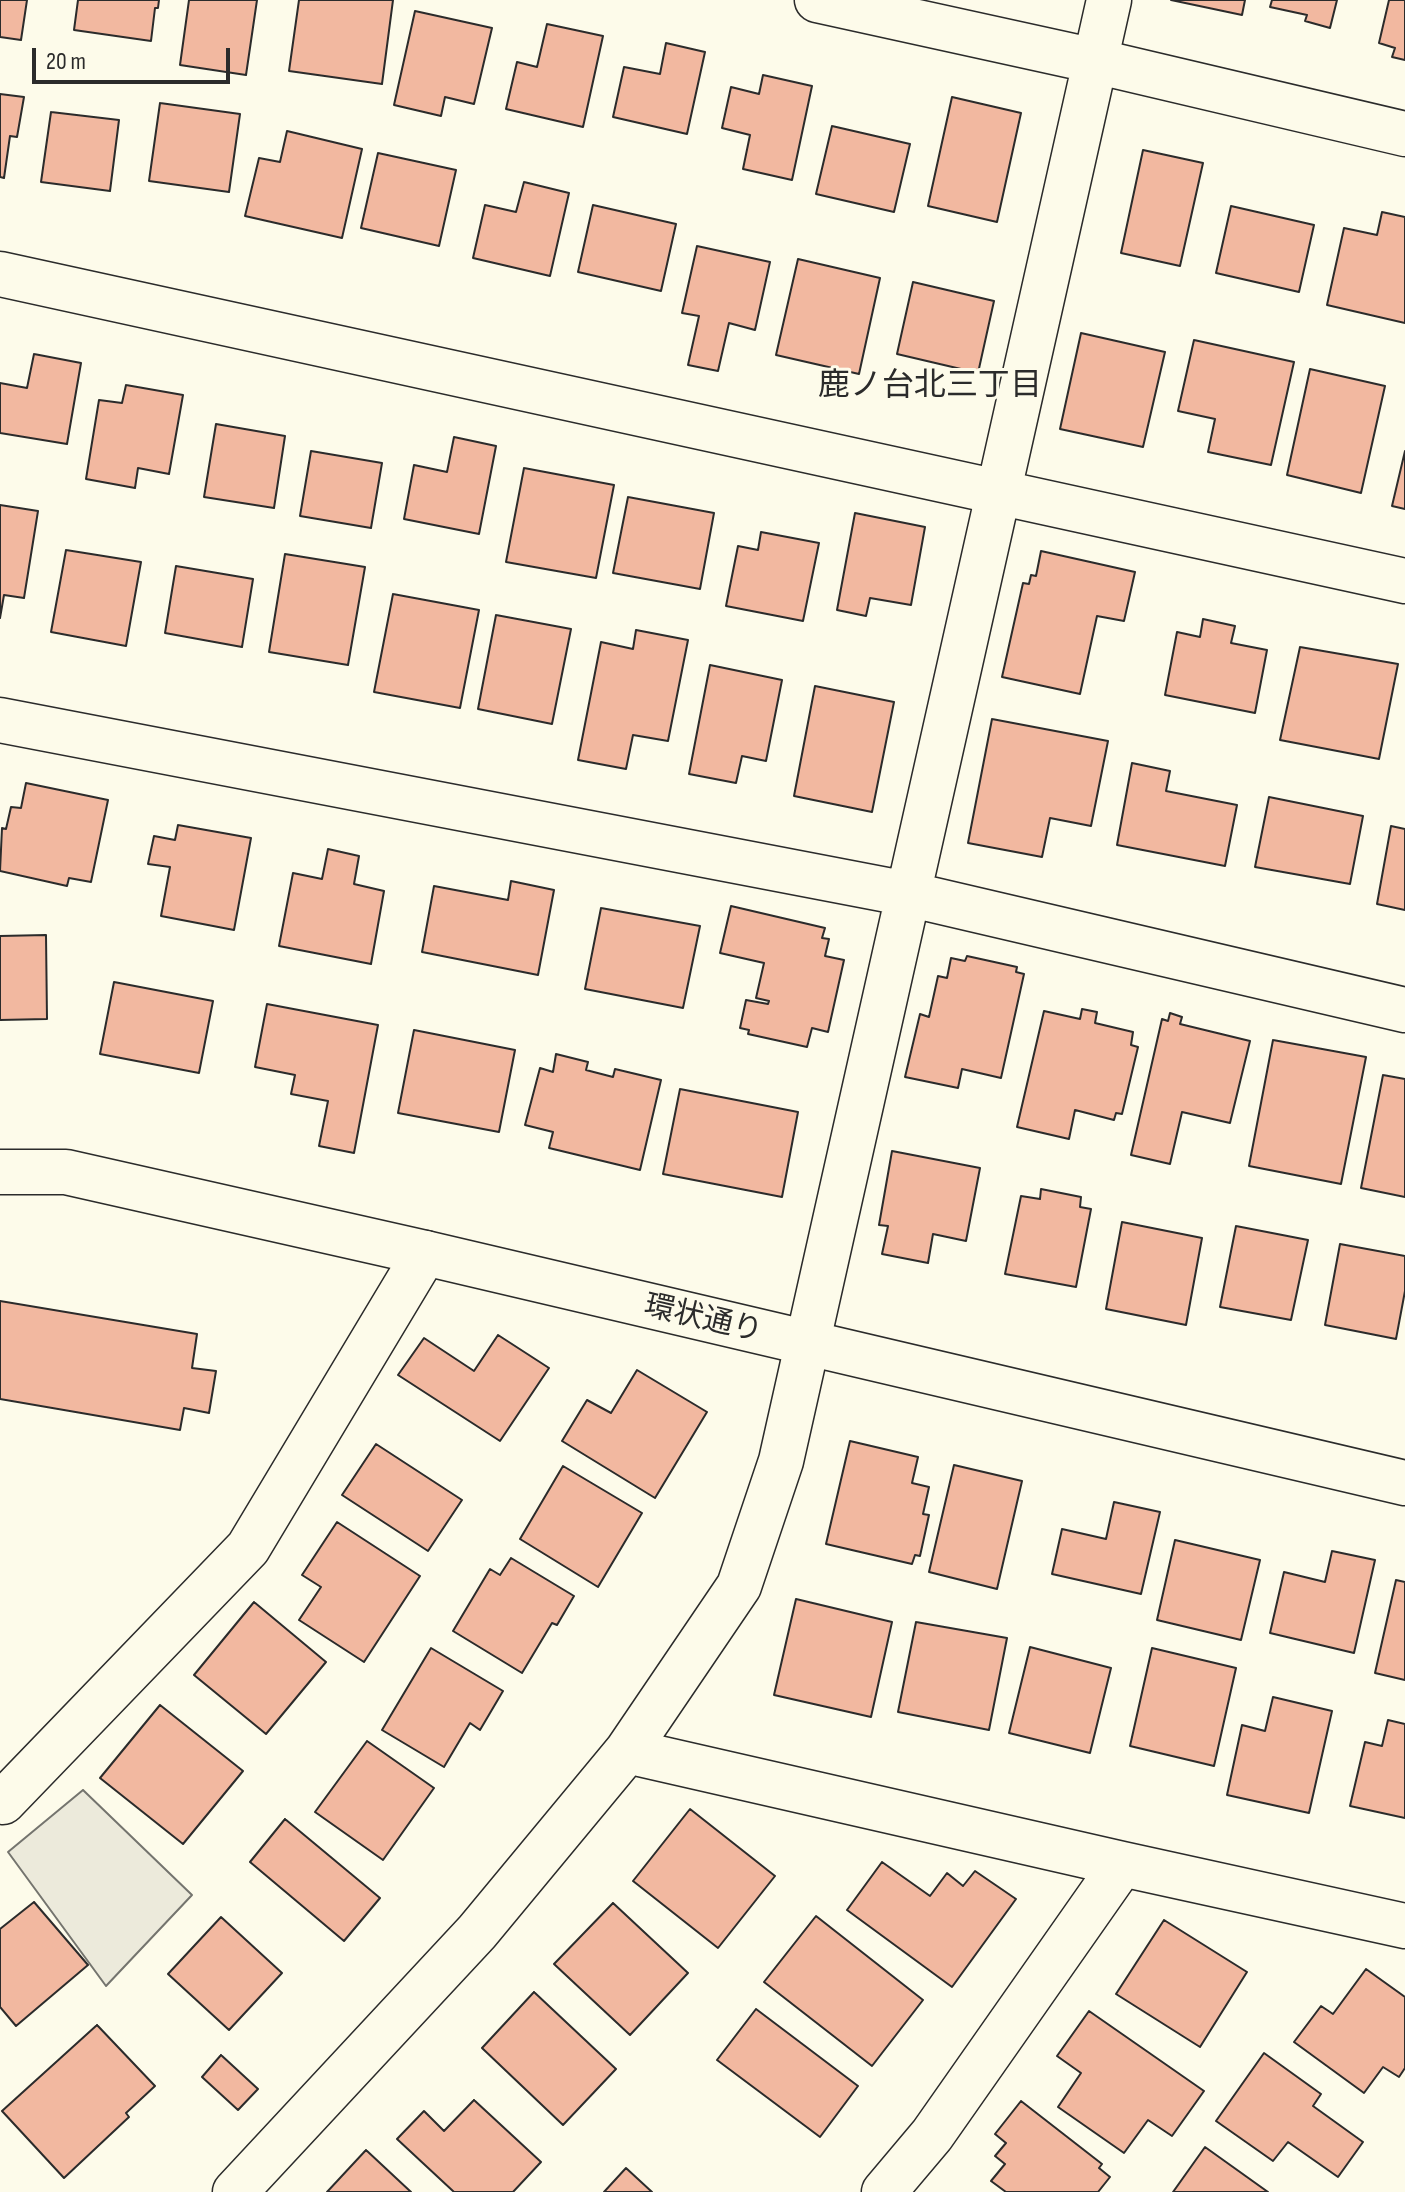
<!DOCTYPE html>
<html>
<head>
<meta charset="utf-8">
<style>
  body { margin:0 }
  #map { position:relative; width:1405px; height:2192px; overflow:hidden; background:#fdfbea; font-family:"Sofia Sans Condensed",sans-serif }
  canvas { display:block }
  .scale { position:absolute; left:32px; top:48px; width:198px; height:36px; box-sizing:border-box; border:4px solid #2b2b2b; border-top:0; padding-left:10px; font-size:24px; line-height:28px; white-space:nowrap; color:#2b2b2b; -webkit-text-stroke:6px #fdfbea; paint-order:stroke }
</style>
</head>
<body>
<div id="map">
<canvas width="1405" height="2192"></canvas>
<div class="scale">20 m</div>
</div>
<script>
const context = document.querySelector('canvas').getContext('2d');
context.lineJoin = 'round';
function fill(path, color) { context.fillStyle = color; context.fill(path, 'evenodd'); }
const poly = rows => new Path2D(rows.map(r => 'M' + r).join(''));
function trace(path, color, width, dash) { context.strokeStyle = color; context.lineWidth = width; context.lineCap = dash ? 'butt' : 'round'; context.setLineDash(dash || []); context.stroke(path); }
function label(font, color, halo, rows, align = 'center') {
  context.font = font + ' "Sofia Sans Condensed","Noto Sans JP",sans-serif'; context.lineWidth = 6; context.setLineDash([]); context.textBaseline = 'middle'; context.strokeStyle = halo; context.fillStyle = color; for (const [text, x, y, turn = 0] of rows) {
    context.save(); context.translate(x, y); context.rotate((+turn || 0) * Math.PI / 180); context.textAlign = isNaN(turn) ? turn : align; if (halo) context.strokeText(text, 0, 0); context.fillText(text, 0, 0); context.restore();
  }
}
const parking = poly([
  [83,1790,192,1895,106,1986,8,1852,83,1790]
]);
fill(parking, '#eceadb');
trace(parking, '#74746e', 2);
const building = poly([
  [0,0,27,0,21,40,0,37,0,0],
  [78,0,159,0,158,8,155,8,151,41,74,30,78,0],
  [189,0,257,0,246,75,180,65,189,0],
  [299,0,393,0,382,84,289,71,299,0],
  [1171,0,1245,0,1242,15,1171,0],
  [1272,0,1337,0,1330,28,1305,21,1307,15,1270,7,1272,0],
  [1389,0,1405,0,1405,60,1392,57,1395,48,1379,43,1389,0],
  [415,11,492,28,474,104,445,97,441,116,394,105,415,11],
  [547,24,603,36,583,127,506,109,517,62,537,67,547,24],
  [666,43,705,52,687,134,613,117,624,67,660,74,666,43],
  [763,75,812,86,792,180,743,169,750,135,722,128,731,87,759,94,763,75],
  [0,94,24,97,17,137,10,136,4,178,0,177,0,94],
  [952,97,1021,113,997,222,928,206,952,97],
  [160,103,240,114,229,192,149,181,160,103],
  [51,112,119,120,110,191,41,182,51,112],
  [832,126,910,144,894,212,816,194,832,126],
  [287,131,362,149,342,238,245,216,259,158,280,162,287,131],
  [1143,150,1203,163,1180,266,1121,253,1143,150],
  [378,153,456,170,439,246,361,228,378,153],
  [524,182,569,193,550,276,473,258,485,205,516,212,524,182],
  [593,205,676,224,661,291,578,272,593,205],
  [1231,206,1314,225,1299,292,1216,273,1231,206],
  [1382,212,1405,217,1405,323,1327,305,1344,228,1377,235,1382,212],
  [697,246,770,262,755,330,729,323,718,371,688,365,699,316,682,313,697,246],
  [798,259,880,278,859,374,776,355,798,259],
  [913,282,994,301,978,373,897,354,913,282],
  [1081,333,1165,352,1143,447,1060,429,1081,333],
  [1194,340,1294,362,1271,465,1208,452,1215,419,1178,411,1194,340],
  [34,354,81,363,67,444,0,433,0,383,27,388,34,354],
  [1310,369,1385,386,1361,493,1287,475,1310,369],
  [126,385,183,395,169,474,138,468,135,488,86,479,99,400,122,403,126,385],
  [216,424,285,436,274,508,204,497,216,424],
  [454,437,496,446,479,534,404,519,414,465,447,472,454,437],
  [311,451,382,463,371,528,300,516,311,451],
  [1405,451,1405,509,1392,506,1405,451],
  [524,468,614,485,596,578,506,562,524,468],
  [628,497,714,513,700,589,613,573,628,497],
  [0,505,38,511,24,598,4,595,0,618,0,505],
  [855,513,925,527,911,605,870,598,866,616,837,610,855,513],
  [761,532,819,543,803,621,726,606,738,546,758,550,761,532],
  [66,550,141,562,126,646,51,632,66,550],
  [1041,551,1135,572,1124,621,1097,616,1080,694,1002,677,1023,583,1029,584,1031,575,1036,576,1041,551],
  [285,554,365,567,348,665,269,652,285,554],
  [176,566,253,579,242,647,165,633,176,566],
  [393,594,479,610,460,708,374,692,393,594],
  [496,615,571,629,552,724,478,709,496,615],
  [1203,619,1235,626,1231,643,1267,650,1255,713,1165,695,1177,632,1200,637,1203,619],
  [636,630,688,640,668,741,633,735,626,769,578,760,601,642,633,649,636,630],
  [1300,647,1398,664,1379,759,1280,740,1300,647],
  [710,665,782,680,766,761,742,756,736,783,689,774,710,665],
  [815,686,894,702,872,812,794,796,815,686],
  [992,719,1108,741,1091,826,1050,818,1042,857,968,843,992,719],
  [1132,763,1170,771,1166,791,1237,805,1225,866,1117,845,1132,763],
  [26,783,108,800,91,882,69,878,67,886,0,871,2,828,6,829,11,807,21,808,26,783],
  [1269,797,1363,816,1350,884,1255,867,1269,797],
  [178,825,251,838,234,930,161,916,170,867,148,864,154,836,175,840,178,825],
  [1391,826,1405,829,1405,910,1377,904,1391,826],
  [328,849,359,856,354,884,384,891,371,964,279,946,293,873,322,879,328,849],
  [511,881,554,890,538,975,422,952,434,886,508,900,511,881],
  [731,906,825,928,822,938,829,939,825,956,844,960,828,1032,812,1028,807,1047,748,1034,749,1030,740,1028,746,1000,768,1004,769,1001,756,998,764,963,720,953,731,906],
  [601,908,700,926,683,1008,585,989,601,908],
  [46,935,47,1019,0,1020,0,936,46,935],
  [967,956,1017,967,1016,972,1024,974,1001,1078,962,1069,958,1088,905,1077,920,1014,929,1017,938,976,947,978,951,958,965,961,967,956],
  [114,982,213,1001,199,1073,100,1054,114,982],
  [267,1004,378,1025,354,1153,319,1146,328,1101,291,1094,295,1075,255,1067,267,1004],
  [1082,1009,1097,1012,1095,1023,1133,1032,1131,1045,1138,1047,1122,1114,1116,1113,1114,1120,1075,1110,1069,1139,1017,1127,1044,1011,1080,1019,1082,1009],
  [1170,1013,1182,1017,1180,1024,1250,1041,1230,1123,1182,1112,1170,1164,1131,1155,1162,1019,1168,1021,1170,1013],
  [414,1030,515,1050,499,1132,398,1113,414,1030],
  [1273,1040,1366,1057,1341,1184,1249,1166,1273,1040],
  [556,1054,588,1062,586,1070,613,1077,615,1069,661,1080,640,1170,549,1148,553,1132,525,1125,540,1068,553,1072,556,1054],
  [1383,1075,1405,1079,1405,1197,1361,1188,1383,1075],
  [680,1089,798,1112,782,1197,663,1174,680,1089],
  [892,1151,980,1168,966,1241,933,1234,928,1263,882,1254,888,1226,879,1225,892,1151],
  [1041,1189,1081,1197,1080,1207,1091,1209,1076,1287,1005,1274,1021,1196,1040,1199,1041,1189],
  [1122,1222,1202,1238,1186,1325,1106,1309,1122,1222],
  [1236,1226,1308,1240,1291,1320,1220,1307,1236,1226],
  [1340,1244,1405,1256,1405,1291,1396,1339,1325,1325,1340,1244],
  [0,1301,197,1334,192,1368,216,1371,209,1413,184,1408,180,1430,0,1399,0,1301],
  [498,1335,549,1368,500,1441,398,1375,424,1338,474,1371,498,1335],
  [637,1370,707,1412,655,1498,562,1441,587,1400,611,1413,637,1370],
  [850,1441,918,1457,912,1483,929,1487,923,1514,929,1515,920,1556,915,1555,912,1564,826,1544,850,1441],
  [376,1444,462,1500,428,1551,342,1495,376,1444],
  [954,1465,1022,1481,997,1589,929,1572,954,1465],
  [563,1466,642,1513,598,1587,520,1539,563,1466],
  [1114,1502,1160,1512,1141,1594,1052,1574,1062,1529,1106,1539,1114,1502],
  [337,1522,420,1576,364,1662,299,1620,321,1587,302,1575,337,1522],
  [1175,1540,1260,1560,1241,1640,1157,1620,1175,1540],
  [1332,1551,1375,1560,1354,1653,1270,1633,1284,1572,1325,1582,1332,1551],
  [511,1558,574,1596,557,1625,552,1623,522,1673,453,1631,490,1569,500,1575,511,1558],
  [1396,1580,1405,1582,1405,1680,1375,1673,1396,1580],
  [796,1599,892,1622,871,1717,774,1695,796,1599],
  [254,1602,326,1662,266,1734,194,1675,254,1602],
  [916,1622,1007,1638,989,1730,898,1712,916,1622],
  [1030,1647,1111,1668,1090,1753,1009,1733,1030,1647],
  [431,1648,503,1691,480,1730,470,1723,444,1767,382,1730,431,1648],
  [1152,1648,1236,1668,1214,1766,1130,1746,1152,1648],
  [1273,1697,1332,1711,1309,1813,1227,1795,1242,1725,1265,1731,1273,1697],
  [160,1705,243,1771,183,1844,100,1778,160,1705],
  [1388,1720,1405,1724,1405,1818,1350,1806,1365,1742,1382,1746,1388,1720],
  [367,1741,434,1788,383,1860,315,1812,367,1741],
  [690,1809,775,1876,718,1948,633,1881,690,1809],
  [285,1819,380,1898,344,1941,250,1862,285,1819],
  [882,1862,930,1896,947,1873,963,1886,975,1871,1016,1899,952,1987,847,1910,882,1862],
  [34,1902,88,1965,16,2026,0,2007,0,1929,34,1902],
  [613,1903,688,1973,630,2035,554,1964,613,1903],
  [816,1916,923,2000,872,2066,764,1982,816,1916],
  [221,1917,282,1973,229,2030,168,1974,221,1917],
  [1164,1920,1247,1972,1200,2047,1116,1994,1164,1920],
  [1366,1969,1405,1997,1405,2068,1399,2077,1383,2067,1364,2093,1294,2042,1321,2006,1333,2014,1366,1969],
  [534,1992,616,2069,563,2125,482,2048,534,1992],
  [756,2009,858,2086,820,2137,717,2060,756,2009],
  [1089,2011,1204,2091,1172,2136,1148,2120,1124,2153,1058,2107,1081,2073,1057,2056,1089,2011],
  [97,2025,155,2086,126,2113,129,2117,64,2178,2,2111,97,2025],
  [1264,2053,1321,2094,1313,2106,1363,2142,1338,2177,1288,2142,1273,2161,1216,2121,1264,2053],
  [221,2055,258,2089,238,2110,202,2077,221,2055],
  [474,2100,541,2162,513,2192,454,2192,397,2139,424,2111,444,2131,474,2100],
  [1021,2101,1102,2164,1099,2168,1110,2177,1098,2192,1006,2192,991,2181,1005,2164,995,2156,1006,2143,995,2134,1021,2101],
  [1205,2147,1268,2192,1173,2192,1205,2147],
  [366,2150,411,2192,327,2192,366,2150],
  [626,2168,652,2192,604,2192,626,2168]
]);
fill(building, '#f2b8a0');
trace(building, '#2b2b2b', 2);
const street = poly([
  [817,0,1095,61,1405,134],
  [0,274,1405,581],
  [0,720,908,894,1405,1010],
  [627,1751,1122,1864,1405,1926],
  [0,1799,3,1802,248,1548,425,1253],
  [235,2192,477,1932,627,1751,739,1586,781,1461,1109,0],
  [884,2192,932,2135,1122,1864]
]);
const secondary = poly([
  [0,1172,66,1172,425,1253,1405,1483]
]);
trace(street, '#2b2b2b', 47);
trace(secondary, '#2b2b2b', 47);
trace(street, '#fdfbea', 44);
trace(secondary, '#fdfbea', 44);
label('30px', '#2b2b2b', '#fdfbea', [
  ["環状通り",703,1320,13]
]);
label('32px', '#2b2b2b', '#fdfbea', [
  ["鹿ノ台北三丁目",930,387]
]);
</script>
</body>
</html>
